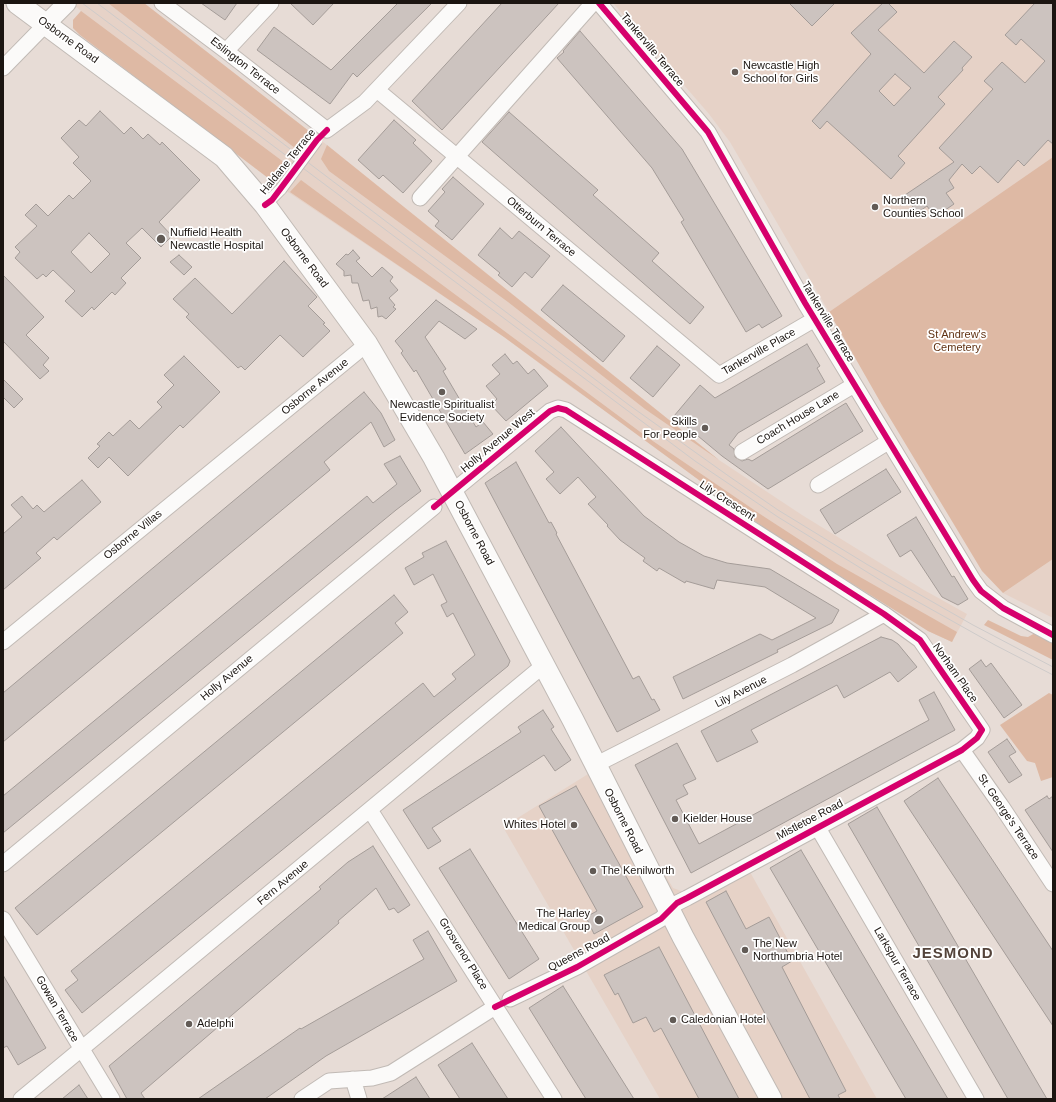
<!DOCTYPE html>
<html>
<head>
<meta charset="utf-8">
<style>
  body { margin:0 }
  #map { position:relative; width:1056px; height:1102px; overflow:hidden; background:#e7dcd6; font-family:Arial,sans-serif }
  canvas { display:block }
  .frame { position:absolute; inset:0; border:4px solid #1b1511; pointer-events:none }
</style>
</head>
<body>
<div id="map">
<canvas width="1056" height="1102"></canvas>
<div class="frame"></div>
</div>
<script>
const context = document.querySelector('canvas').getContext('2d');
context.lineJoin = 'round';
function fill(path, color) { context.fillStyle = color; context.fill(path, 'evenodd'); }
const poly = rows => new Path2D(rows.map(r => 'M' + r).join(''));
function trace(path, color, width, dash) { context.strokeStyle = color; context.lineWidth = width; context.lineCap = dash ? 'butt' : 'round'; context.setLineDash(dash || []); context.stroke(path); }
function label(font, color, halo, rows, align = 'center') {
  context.font = font + ' Arial,sans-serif'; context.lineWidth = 3.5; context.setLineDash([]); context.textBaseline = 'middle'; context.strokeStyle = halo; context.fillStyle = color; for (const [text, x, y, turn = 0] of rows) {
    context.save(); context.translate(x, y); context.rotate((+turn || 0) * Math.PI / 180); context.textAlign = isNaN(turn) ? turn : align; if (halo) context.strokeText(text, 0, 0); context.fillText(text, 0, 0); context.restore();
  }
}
fill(poly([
  [72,3,144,3,327,145,719,460,802,515,924,590,967,614,952,642,928,631,571,387,504,337,276,184,80,35,73,28,73,20,81,11],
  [613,3,1053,3,1053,157,829,312,730,142,709,114],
  [1053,559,1053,618,1003,593],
  [601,766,673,888,700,898,750,872,877,1099,660,1099,503,827]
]), '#e6d2c7');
fill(poly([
  [108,3,144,3,314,135,300,152],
  [81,11,289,166,276,184,80,35,73,28,73,20],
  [327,145,507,290,719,460,645,409,508,302,329,171,321,159],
  [1053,157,1053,559,1003,593,982,571,882,405,829,312],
  [301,180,647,437,760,514,837,564,957,632,952,642,928,631,771,533,504,337,290,192],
  [988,620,1021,636,1028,637,1035,633,1053,642,1053,660,984,625],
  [1049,693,1053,695,1053,777,1041,781,1035,763,1027,761,1000,725]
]), '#deb9a4');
const building = poly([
  [201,3,237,3,225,20,201,3],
  [290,3,334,3,313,25,290,3],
  [398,3,432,3,357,77,353,73,330,104,257,50,274,27,331,70,398,3],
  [502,3,559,3,442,130,412,101,502,3],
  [789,3,835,3,812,26,789,3],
  [883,3,888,3,897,12,878,30,924,73,954,41,972,57,962,68,963,70,938,97,945,104,898,156,905,163,891,179,827,121,820,129,812,121,871,54,851,33,883,3],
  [895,74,911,88,894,106,879,91,895,74],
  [1035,3,1053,3,1053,144,1048,140,1024,166,1018,160,998,183,980,166,972,174,962,164,949,180,954,188,946,193,954,204,935,217,927,206,917,213,905,195,954,162,939,148,993,89,984,81,1002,62,1025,83,1045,61,1021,39,1016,45,1005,35,1035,3],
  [580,31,682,149,782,316,762,328,759,324,746,332,681,222,684,220,652,168,557,58,564,52,563,51,580,31],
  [100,111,124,134,131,127,143,139,148,134,160,145,162,142,200,180,159,222,172,236,161,247,142,228,126,243,141,258,121,278,126,283,115,295,112,292,94,310,92,307,82,317,65,301,75,291,53,270,46,277,43,274,37,279,15,258,20,252,15,247,37,226,25,215,36,204,48,216,69,195,73,199,91,181,73,163,79,157,61,138,79,120,86,126,100,111],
  [89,233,110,254,91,273,71,252,89,233],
  [509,112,598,190,593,195,659,253,652,261,704,307,690,324,482,142,509,112],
  [394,120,416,140,413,143,432,161,403,193,383,175,379,179,358,160,394,120],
  [453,177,484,204,452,240,435,226,439,221,428,211,445,192,442,189,453,177],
  [500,228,512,239,519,231,550,256,532,278,525,272,512,287,498,275,500,273,478,255,500,228],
  [353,250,360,258,356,261,372,277,382,267,393,277,390,281,398,290,389,298,395,305,393,307,396,309,386,319,382,316,378,317,377,307,371,309,369,300,363,301,358,283,352,283,351,275,344,276,344,271,336,264,346,254,348,255,353,250],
  [179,255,192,267,184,275,170,262,179,255],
  [284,261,317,297,308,306,325,323,323,324,330,331,303,357,280,335,245,370,241,366,238,368,186,317,189,314,173,299,195,278,232,314,284,261],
  [3,275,44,317,26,335,49,358,43,365,49,371,40,379,3,341,3,275],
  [563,285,625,336,603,362,541,310,563,285],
  [436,300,477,329,465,339,439,321,425,337,446,369,443,371,476,427,483,422,493,434,465,454,416,370,414,372,401,353,403,351,395,341,436,300],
  [807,344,820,366,817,368,825,382,738,433,729,445,734,449,735,457,742,461,748,459,752,461,846,403,863,431,768,489,722,456,674,416,700,385,715,398,807,344],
  [657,346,680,365,653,397,630,378,657,346],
  [505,354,513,364,517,361,528,374,534,369,548,386,506,421,491,405,497,399,486,386,500,374,492,365,505,354],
  [184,356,220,392,183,428,180,425,128,476,109,457,98,468,88,458,100,446,97,444,109,432,113,436,130,420,139,429,162,407,157,402,174,385,164,375,184,356],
  [3,379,23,399,14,408,3,397,3,379],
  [364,392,381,413,395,440,384,447,371,422,324,462,330,470,3,742,3,693,364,392],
  [561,427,644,516,679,542,704,556,727,563,770,569,839,610,832,623,777,650,778,652,683,699,673,677,760,634,772,640,816,618,765,587,717,580,714,589,686,581,685,583,659,568,657,571,643,561,645,558,620,540,607,526,608,525,588,504,596,497,578,477,560,494,546,479,554,472,535,451,561,427],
  [400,456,421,491,396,510,3,833,3,796,367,496,373,503,397,484,384,464,400,456],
  [516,462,549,523,551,522,557,533,556,534,633,679,639,676,652,700,654,699,660,710,617,732,485,483,516,462],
  [886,469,901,492,835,534,820,510,886,469],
  [82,480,101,502,57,540,54,537,36,553,41,558,3,590,3,534,22,517,11,505,22,496,33,509,37,505,44,512,82,480],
  [916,517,952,577,954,576,968,599,958,605,942,597,911,550,900,557,887,535,916,517],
  [446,541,510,661,508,666,82,1013,65,990,78,980,71,971,423,683,434,697,456,679,452,674,475,655,453,613,447,617,441,605,447,602,433,574,414,585,405,568,424,557,422,553,446,541],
  [394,595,408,612,395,623,403,633,37,935,15,908,394,595],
  [881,637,892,640,898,644,917,667,898,682,890,672,844,698,837,685,751,730,758,742,717,762,701,731,881,637],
  [981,660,986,667,991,663,1022,705,1004,718,969,669,981,660],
  [934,692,955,730,691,873,635,765,677,743,696,779,683,785,688,794,676,800,699,844,929,720,919,700,934,692],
  [543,710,554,727,551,729,571,760,555,771,544,755,432,828,441,841,428,849,403,810,521,732,518,727,543,710],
  [1007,739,1016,752,1009,756,1022,775,1009,783,988,752,1007,739],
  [938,778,1053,951,1053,1026,904,801,938,778],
  [576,786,643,907,594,934,586,917,597,911,539,806,576,786],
  [1047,796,1049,799,1053,796,1053,852,1025,810,1047,796],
  [877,807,1047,1099,1008,1099,848,824,877,807],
  [373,846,410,905,398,913,394,908,389,910,376,888,338,921,339,923,323,937,141,1093,145,1099,127,1099,109,1066,321,889,319,887,348,862,373,846],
  [470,849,539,959,509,979,439,868,470,849],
  [801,850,948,1099,906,1099,770,868,801,850],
  [726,891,746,929,769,917,792,961,782,967,846,1091,838,1095,840,1099,810,1099,706,902,726,891],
  [428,931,457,981,326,1056,265,1099,198,1099,300,1028,301,1029,424,959,413,940,428,931],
  [659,947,739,1099,699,1099,661,1028,654,1032,646,1017,633,1023,618,993,615,995,604,975,659,947],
  [3,975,46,1048,18,1065,7,1046,3,1048,3,975],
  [563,986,634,1099,586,1099,529,1008,563,986],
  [472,1043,508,1099,460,1099,438,1065,472,1043],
  [416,1077,430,1099,382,1099,416,1077],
  [79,1085,88,1099,62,1099,79,1085]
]);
fill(building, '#ccc3bf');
trace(building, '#a49c98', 1);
const pedestrian = poly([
  [265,205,281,189]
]);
const minor = poly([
  [162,3,226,51,327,130,365,102,459,3],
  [599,3,708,132,805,303,973,580,981,591,1003,608,1053,635],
  [226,51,271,3],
  [3,68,46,24],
  [377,90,719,375,815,319],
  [420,198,593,3],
  [742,452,854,385],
  [818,485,888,442],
  [452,492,550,411,558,408,566,410,884,614,920,640,982,730,977,738,962,750,687,898,677,903,661,919,577,967,510,999],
  [3,642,367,344],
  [962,750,1002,807,1053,884],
  [595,765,792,665,884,614],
  [370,810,554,1099],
  [818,828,976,1099],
  [3,864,434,507],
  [3,919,112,1099],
  [353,1079,359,1099],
  [21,1099,544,665],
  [302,1099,329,1081,372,1078,391,1073,495,1007]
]);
const tertiary = poly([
  [46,24,67,3]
]);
const secondary = poly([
  [17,3,224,157,265,205,367,344,434,458,573,720,683,937,771,1099]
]);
trace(pedestrian, '#c1bab5', 13);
trace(minor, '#c1bab5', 17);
trace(tertiary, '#c1bab5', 20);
trace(secondary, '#c1bab5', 23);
trace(pedestrian, '#fbfaf9', 11);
trace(minor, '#fbfaf9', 15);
trace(tertiary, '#fbfaf9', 18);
trace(secondary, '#fbfaf9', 21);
trace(poly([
  [82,3,695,461,778,517,888,585,995,645,1053,675],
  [97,3,629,405,730,477,778,510,868,565,973,625,1053,667]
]), '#cecbca', 1);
const pedestrianBridge = poly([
  [281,189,317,140]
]);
trace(pedestrianBridge, '#c1bab5', 13, []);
trace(pedestrianBridge, '#fbfaf9', 11);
trace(poly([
  [599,3,708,132,805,303,973,580,981,591,1003,608,1053,635],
  [265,205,272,200,317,140,327,130],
  [434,507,550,411,558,408,566,410,884,614,920,640,982,730,977,738,962,750,687,898,677,903,661,919,577,967,495,1007]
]), '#d6006c', 6);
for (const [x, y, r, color] of [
  [735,72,4,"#625b56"],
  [875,207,4,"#625b56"],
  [161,239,5,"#625b56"],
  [442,392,4,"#625b56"],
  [705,428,4,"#625b56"],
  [675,819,4,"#625b56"],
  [574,825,4,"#625b56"],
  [593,871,4,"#625b56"],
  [599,920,5,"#625b56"],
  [745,950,4,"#625b56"],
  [673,1020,4,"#625b56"],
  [189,1024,4,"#625b56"]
]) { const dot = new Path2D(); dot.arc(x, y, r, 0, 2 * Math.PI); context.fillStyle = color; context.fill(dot); trace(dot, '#fff', 1.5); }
label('11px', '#1b1511', '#fff', [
  ["Osborne Road",68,40,36],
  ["Tankerville Terrace",652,50,50],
  ["Eslington Terrace",245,66,38],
  ["Haldane Terrace",288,162,-51],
  ["Otterburn Terrace",541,227,40],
  ["Osborne Road",304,258,53],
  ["Tankerville Terrace",828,322,59],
  ["Tankerville Place",759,352,-30],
  ["Osborne Avenue",315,387,-39],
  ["Coach House Lane",798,418,-31],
  ["Holly Avenue West",498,441,-40],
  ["Lily Crescent",727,501,33],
  ["Osborne Road",474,533,62],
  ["Osborne Villas",133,535,-39],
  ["Norham Place",955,673,55],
  ["Holly Avenue",227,678,-40],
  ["Lily Avenue",741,692,-27],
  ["St. George's Terrace",1008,817,56],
  ["Mistletoe Road",810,820,-28],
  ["Osborne Road",623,821,63],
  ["Fern Avenue",283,883,-40],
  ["Queens Road",579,953,-28],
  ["Grosvenor Place",463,954,58],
  ["Larkspur Terrace",897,964,60],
  ["Gowan Terrace",57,1009,60]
]);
label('11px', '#1b1511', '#fff', [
  ["Newcastle High",743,66],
  ["School for Girls",743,79],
  ["Northern",883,201],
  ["Counties School",883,214],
  ["Nuffield Health",170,233],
  ["Newcastle Hospital",170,246],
  ["Newcastle Spiritualist",442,405,"center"],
  ["Evidence Society",442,418,"center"],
  ["Skills",697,422,"right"],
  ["For People",697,435,"right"],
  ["Kielder House",683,819],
  ["Whites Hotel",566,825,"right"],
  ["The Kenilworth",601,871],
  ["The Harley",590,914,"right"],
  ["Medical Group",590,927,"right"],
  ["The New",753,944],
  ["Northumbria Hotel",753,957],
  ["Caledonian Hotel",681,1020],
  ["Adelphi",197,1024]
], 'left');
label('11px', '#603112', '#fff', [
  ["St Andrew's",957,335],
  ["Cemetery",957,348]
]);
context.letterSpacing = '1px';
label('bold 15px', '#53433a', '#fff', [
  ["JESMOND",953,954]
]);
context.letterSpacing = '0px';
</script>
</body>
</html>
